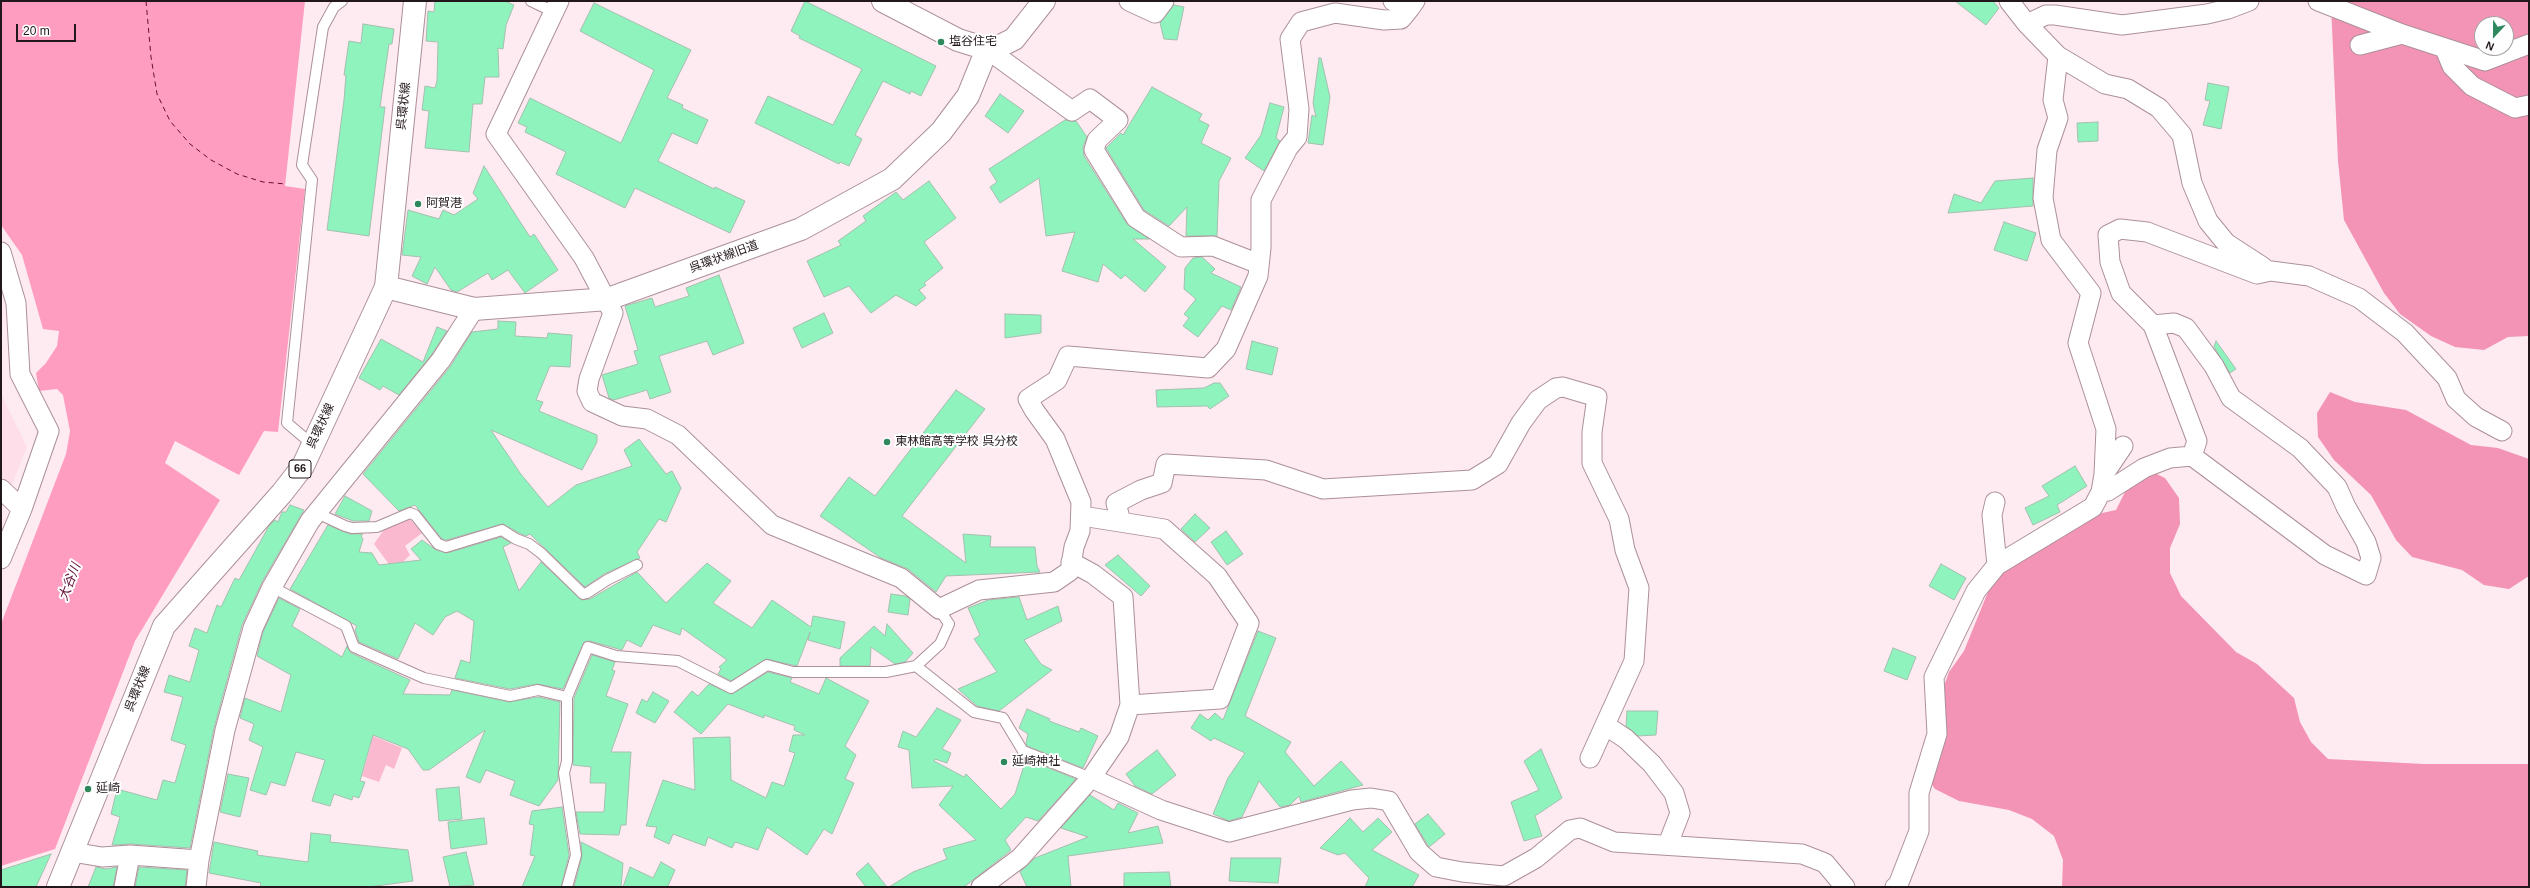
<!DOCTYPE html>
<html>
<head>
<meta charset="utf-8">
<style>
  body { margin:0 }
  #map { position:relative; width:2530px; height:888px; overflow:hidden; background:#feebf1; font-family:Helvetica,sans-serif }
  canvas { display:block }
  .frame { position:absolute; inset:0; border:2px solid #22171b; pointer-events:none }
  .north { position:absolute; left:2474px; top:16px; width:40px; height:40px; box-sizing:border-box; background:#fefefe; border:1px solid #a6a2a3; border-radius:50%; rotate:202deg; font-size:11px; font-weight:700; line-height:16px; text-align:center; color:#22171b }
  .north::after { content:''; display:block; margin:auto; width:14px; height:18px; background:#2e875d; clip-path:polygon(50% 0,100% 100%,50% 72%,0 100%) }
  .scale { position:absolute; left:16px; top:24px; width:60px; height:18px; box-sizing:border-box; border:2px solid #22171b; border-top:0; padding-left:5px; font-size:12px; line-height:14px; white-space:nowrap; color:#22171b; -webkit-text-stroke:3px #fefefe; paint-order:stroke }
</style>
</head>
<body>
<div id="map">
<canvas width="2530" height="888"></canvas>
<div class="frame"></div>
<div class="north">N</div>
<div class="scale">20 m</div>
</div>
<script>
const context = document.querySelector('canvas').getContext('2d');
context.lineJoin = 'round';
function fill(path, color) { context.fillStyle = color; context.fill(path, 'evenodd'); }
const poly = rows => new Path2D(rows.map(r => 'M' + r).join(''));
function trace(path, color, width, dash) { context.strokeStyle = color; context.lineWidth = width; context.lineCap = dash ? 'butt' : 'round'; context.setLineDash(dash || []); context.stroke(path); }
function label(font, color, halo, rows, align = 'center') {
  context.font = font + ' Helvetica,"Noto Sans JP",sans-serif'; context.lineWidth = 4; context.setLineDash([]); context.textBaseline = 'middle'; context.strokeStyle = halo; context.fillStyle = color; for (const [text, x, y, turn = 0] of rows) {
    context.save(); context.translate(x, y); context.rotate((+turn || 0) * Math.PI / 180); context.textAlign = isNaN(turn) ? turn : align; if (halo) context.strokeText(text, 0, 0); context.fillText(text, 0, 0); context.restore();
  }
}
fill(poly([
  [1,394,27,447,11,487,1,478]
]), '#fedee8');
fill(poly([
  [410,519,422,533,405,546,410,555,394,571,374,544,385,528],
  [366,733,402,748,394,769,386,765,379,782,362,776,371,745,362,742]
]), '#fbb9cf');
fill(poly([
  [2328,1,2529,1,2529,336,2508,337,2484,350,2455,347,2431,336,2400,314,2384,293,2344,220,2338,161,2331,5],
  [2482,24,2506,24,2506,48,2482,48],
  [2330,392,2355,402,2406,410,2471,445,2498,448,2529,459,2529,576,2509,589,2484,585,2462,570,2412,557,2396,540,2371,495,2334,460,2318,437,2317,413],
  [2144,468,2165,478,2179,498,2180,524,2170,548,2170,573,2181,596,2236,652,2257,664,2294,698,2300,722,2311,742,2328,759,2424,764,2529,764,2529,887,2062,887,2063,860,2054,836,2032,819,2009,810,1959,801,1935,789,1921,769,1923,744,1949,672,1964,651,1992,582,2009,563,2093,515,2116,510,2127,488]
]), '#f393b5');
fill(poly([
  [1,1,305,1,285,186,305,189,278,432,264,431,239,475,175,441,165,463,220,500,135,641,55,849,1,866,1,624,66,454,70,431,63,395,57,389,39,391,36,373,46,363,57,346,59,331,43,329,22,255,1,225]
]), '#fe9dbf');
trace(poly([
  [146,1,151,57,157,94,170,121,190,144,211,160,237,174,263,182,286,184]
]), '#640f38', 1, [5, 4]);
const building = poly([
  [435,1,505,1,514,5,506,25,503,49,498,48,499,77,485,77,482,104,473,104,469,152,425,148,429,111,422,110,425,86,435,88,437,81,438,42,426,41,428,11,434,12,435,1],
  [805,1,936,66,921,96,911,91,910,94,883,81,855,135,862,139,849,166,840,162,839,164,755,123,768,96,833,125,862,69,799,38,800,36,791,31,805,1],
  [1955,1,1993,1,1999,8,1986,25,1955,1],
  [594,3,691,50,667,98,683,105,682,108,708,120,697,144,672,133,658,161,714,189,715,187,745,201,730,233,635,188,625,208,556,174,566,152,525,132,527,127,518,123,530,98,621,143,654,70,580,31,594,3],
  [1174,5,1184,7,1177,40,1164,39,1160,23,1174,5],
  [363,24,394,29,392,44,389,44,380,107,385,107,369,236,327,230,344,100,346,75,344,75,349,41,361,43,363,24],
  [1319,58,1321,58,1330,97,1323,145,1308,143,1312,115,1316,117,1313,103,1319,58],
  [2208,83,2229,87,2221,129,2203,125,2210,101,2205,100,2208,83],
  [1152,87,1202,114,1199,120,1209,125,1201,143,1231,158,1219,181,1217,236,1186,236,1187,207,1169,226,1144,210,1106,148,1121,133,1123,135,1152,87],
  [1000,94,1024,111,1008,133,985,116,1000,94],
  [1270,103,1284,107,1276,138,1280,141,1264,171,1245,158,1261,135,1270,103],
  [1065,120,1076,121,1087,137,1083,147,1084,156,1127,224,1149,239,1133,239,1166,267,1145,292,1125,275,1121,279,1103,264,1098,282,1062,271,1075,232,1046,236,1039,178,1000,203,990,187,997,182,989,169,1065,120],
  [2098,122,2098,141,2078,142,2077,123,2098,122],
  [484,166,530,237,534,234,558,270,525,293,508,270,492,280,488,273,457,292,451,290,435,267,427,284,412,276,421,257,402,255,408,210,439,219,443,210,454,215,478,199,473,193,484,166],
  [2033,178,2033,206,1948,213,1954,194,1981,203,1995,181,2033,178],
  [929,181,956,218,924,242,943,268,924,283,926,285,919,290,926,298,916,306,896,295,871,313,849,286,824,297,807,261,841,245,838,241,866,221,863,216,896,192,903,200,929,181],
  [2004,222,2036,233,2027,261,1994,250,2004,222],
  [1202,257,1215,269,1211,273,1241,287,1231,310,1222,306,1198,337,1183,326,1189,318,1184,314,1196,299,1184,289,1185,268,1193,258,1202,257],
  [719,275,744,343,713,355,707,341,659,356,671,392,650,399,647,390,614,400,609,398,602,375,638,364,634,351,638,350,625,306,652,298,655,307,689,296,686,288,719,275],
  [824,313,833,333,802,348,793,328,824,313],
  [1005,314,1041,315,1041,333,1005,338,1005,314],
  [498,321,516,322,515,336,547,338,548,333,572,335,570,367,550,366,536,400,543,402,539,411,597,435,597,442,582,470,491,430,520,473,548,507,576,485,632,466,624,450,639,439,666,474,672,471,681,488,666,522,659,519,637,552,640,558,604,574,585,587,530,534,526,536,519,533,503,524,446,540,442,539,415,505,399,511,363,474,450,367,472,332,498,329,498,321],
  [437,327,447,331,432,354,399,395,383,386,380,390,359,378,381,339,423,362,437,327],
  [1252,341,1278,348,1272,375,1246,369,1252,341],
  [2216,341,2236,369,2230,373,2214,347,2216,341],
  [1214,383,1220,383,1229,396,1210,409,1207,406,1157,407,1156,390,1204,388,1214,383],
  [956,390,985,409,902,516,966,563,963,534,991,536,990,547,1035,547,1037,566,1040,572,946,576,936,592,908,569,881,558,820,516,849,477,875,496,956,390],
  [2075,466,2087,486,2057,505,2060,512,2033,525,2025,508,2049,496,2042,486,2075,466],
  [345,496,372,511,369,521,353,521,335,514,345,496],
  [290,505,304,510,262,582,242,625,214,728,190,848,131,844,112,845,120,817,111,814,117,789,157,800,163,780,175,783,186,745,171,740,183,697,164,692,169,675,190,682,199,650,189,646,195,628,207,633,217,605,221,607,235,578,239,580,269,526,275,520,278,522,282,512,286,512,290,505],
  [1195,514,1210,528,1195,542,1181,529,1195,514],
  [328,525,350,534,363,534,361,536,363,539,359,552,372,553,379,565,421,560,411,549,422,540,436,550,447,553,501,537,511,543,503,547,519,591,541,562,582,600,590,599,637,572,666,603,707,563,731,581,713,603,752,628,772,600,811,627,813,616,845,622,840,649,808,640,810,632,797,666,766,659,731,681,718,674,721,669,719,667,727,660,682,628,680,635,653,625,641,647,627,640,622,650,590,641,584,642,563,689,537,684,510,689,455,678,461,660,470,663,474,621,457,611,445,617,433,635,415,623,398,659,359,642,355,630,357,626,290,589,328,525],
  [1226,531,1243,554,1227,565,1211,542,1226,531],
  [1118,555,1150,586,1141,596,1105,565,1118,555],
  [1941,564,1966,578,1954,600,1929,586,1941,564],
  [891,594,905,596,910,599,908,615,888,612,891,594],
  [1019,597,1027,620,1058,606,1062,621,1024,640,1041,664,1052,670,999,711,977,706,958,689,997,672,974,639,980,635,968,608,988,600,1019,597],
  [279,598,300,609,292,626,342,657,347,646,351,653,410,680,403,694,450,695,452,690,509,702,538,697,560,702,558,780,539,806,510,795,515,781,486,770,480,783,466,777,485,730,429,770,423,770,408,749,373,735,360,781,365,782,359,798,353,796,352,800,334,794,330,806,312,801,325,760,296,752,285,786,271,782,266,795,250,790,263,747,249,740,254,724,240,718,245,698,281,712,291,675,257,656,263,632,279,598],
  [887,624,913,653,905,662,895,664,871,647,870,666,840,666,840,658,874,626,885,636,887,624],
  [1258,631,1276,638,1245,716,1291,742,1285,752,1314,786,1341,761,1363,785,1301,802,1299,796,1290,805,1280,807,1259,781,1242,817,1229,821,1213,814,1228,778,1245,753,1214,738,1211,741,1191,728,1200,714,1208,720,1215,713,1223,720,1258,631],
  [1893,648,1916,657,1907,680,1884,671,1893,648],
  [592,655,615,662,612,670,615,671,606,696,628,704,611,752,631,752,626,825,621,825,619,835,580,834,576,812,604,812,606,783,590,783,591,767,573,765,574,698,592,655],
  [768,672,792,678,790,682,819,694,826,678,869,701,845,746,856,755,845,779,854,783,832,834,824,829,807,855,767,827,758,850,735,842,732,848,708,837,705,846,673,834,669,844,654,837,657,827,646,826,663,780,695,790,693,738,730,737,731,780,766,798,772,782,784,786,795,753,789,751,793,735,805,735,794,730,795,726,764,715,764,718,728,704,701,734,674,712,692,691,698,696,709,684,732,694,768,672],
  [653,692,669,701,655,723,636,713,642,699,647,702,653,692],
  [937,708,961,720,942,749,951,753,947,763,935,759,934,761,964,777,966,774,1001,809,1015,794,1026,759,1076,779,1038,821,1026,817,1005,840,1011,850,964,887,889,887,913,872,947,859,943,849,976,840,939,805,953,786,912,788,909,750,898,747,903,731,916,737,937,708],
  [1027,709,1050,719,1049,721,1079,732,1081,728,1098,736,1083,768,1027,746,1026,743,1028,734,1019,728,1027,709],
  [1627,711,1658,711,1656,735,1638,736,1626,726,1627,711],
  [1541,749,1562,798,1535,816,1542,836,1524,841,1511,802,1539,790,1524,761,1541,749],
  [1157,750,1176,775,1152,794,1135,786,1126,774,1157,750],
  [228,774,249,778,240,817,220,812,228,774],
  [459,787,462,819,439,821,436,789,459,787],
  [1090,795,1114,810,1118,803,1138,813,1128,833,1158,826,1163,843,1068,856,1071,887,1027,887,1020,872,1035,858,1088,837,1061,828,1090,795],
  [562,807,569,855,561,887,522,887,535,856,530,855,534,825,529,824,532,811,562,807],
  [1428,814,1445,834,1429,847,1415,824,1428,814],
  [484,818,487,844,451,849,448,822,484,818],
  [1350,818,1363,832,1378,818,1392,832,1372,850,1419,875,1412,887,1365,887,1369,878,1345,853,1338,855,1320,848,1350,818],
  [311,833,331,835,330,842,408,850,413,881,368,887,260,887,261,883,209,873,214,842,258,851,257,855,308,862,311,833],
  [581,842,623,863,621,887,574,887,582,856,581,842],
  [466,852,474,885,450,887,443,857,466,852],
  [51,854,36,887,1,887,1,870,51,854],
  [1231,858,1281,858,1278,883,1229,881,1231,858],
  [661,862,675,870,668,886,671,887,623,887,630,867,653,878,661,862],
  [868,863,887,887,866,887,856,874,868,863],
  [96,867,106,869,117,867,113,887,88,887,96,867],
  [139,867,187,870,185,887,135,887,139,867],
  [1169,872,1171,887,1124,887,1124,873,1169,872]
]);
fill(building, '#8ef3bd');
trace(building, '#a5bfaf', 1);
const service = poly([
  [531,1,554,12],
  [313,445,287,423,312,180,302,165,323,27,334,7,342,1],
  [317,513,345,526,352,528,377,527,410,513,415,515,438,544,446,547,502,530,516,539,529,544,541,553,583,594,587,593,607,580,637,565],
  [272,587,346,626,354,647,424,678,510,696,538,690,567,697,588,647,616,656,678,661,731,688,767,665,793,672,886,672,916,666,940,644,949,624,939,609],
  [916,666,974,712,1003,718,1023,751,1091,778],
  [567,697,567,761,564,773,576,855,567,887]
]);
const minor = poly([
  [559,1,496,134,584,258,613,313,589,379,587,391,592,402,622,416,647,419,678,435,772,525,901,578,939,609,979,590,1054,582,1070,571,1074,547,1080,531,1081,502,1055,439,1034,410,1028,399,1057,380,1068,356,1208,368,1226,349,1258,276,1261,248,1261,200,1288,148,1297,137,1299,109,1290,39,1301,22,1335,13,1384,20,1401,19,1410,8],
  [1129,1,1155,13,1164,1],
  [1393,1,1410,8,1415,1],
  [2009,1,2027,24,2058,56,2105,84,2128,89,2159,108,2182,135,2192,183,2208,221,2226,243,2263,267],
  [2318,1,2402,34,2485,61,2529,44],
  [2027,24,2046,15,2055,15,2122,25,2207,14,2228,9,2249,1],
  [2360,45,2402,34],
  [987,49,1072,111,1090,99,1118,120,1097,140,1094,150,1136,218,1181,247,1213,246,1259,264],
  [2445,49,2452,66,2472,86,2515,108,2529,105],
  [2058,56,2053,100,2058,118,2047,150,2043,198,2051,240,2091,293,2078,343,2106,429,2104,474],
  [1,252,16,303,20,374,49,431,22,509,1,559],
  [2192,456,2197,441,2153,325,2121,293,2110,262,2108,235,2120,229,2147,232,2257,274,2271,271,2309,276,2359,298,2405,333,2447,378,2456,399,2476,417,2502,431],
  [1,489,22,509],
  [2101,492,2108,491,2144,468,2170,458,2192,456,2325,555,2366,575,2371,558,2366,542,2346,507,2337,487,2300,448,2231,398,2214,366,2186,328,2174,323,2153,325],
  [1082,516,1164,529,1217,576,1249,623,1220,699,1130,705],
  [1121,522,1116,503,1141,490,1162,483,1166,464,1266,470,1323,489,1472,480,1498,464,1521,423,1538,400,1556,388,1563,387,1597,397,1592,432,1592,463,1619,519,1625,550,1639,588,1634,661,1590,758],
  [1997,565,2093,507,2101,492,2104,474,2123,446],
  [1605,725,1626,739,1652,764,1674,793,1680,813,1668,844],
  [1091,778,1161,810,1229,832,1352,800,1371,798,1389,801,1419,852,1436,867,1462,872,1504,876,1536,858,1570,830,1580,828,1614,842,1802,854,1825,863,1845,887],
  [72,852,102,857,130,855,199,860],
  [124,887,130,855],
  [196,887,199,860,225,730,253,628,272,587,310,521,441,360,474,309],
  [981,887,1020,858,1091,778,1119,737,1130,705,1123,597,1093,574,1071,562],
  [1895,887,1898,885,1919,831,1919,793,1937,734,1934,677,1976,591,1997,565,1992,515,1995,502]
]);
const tertiary = poly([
  [386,287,474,309,608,299,801,229,892,179,941,132,968,96,987,49]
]);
const primary = poly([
  [883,1,958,40,987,49,1002,45,1014,39,1044,1],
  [58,887,164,626,282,493,303,466,386,287,415,1]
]);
trace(service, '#ac9098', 12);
trace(minor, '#ac9098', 21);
trace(tertiary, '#ac9098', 24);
trace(primary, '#ac9098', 24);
trace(service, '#fff', 10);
trace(minor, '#fff', 19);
trace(tertiary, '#fff', 22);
trace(primary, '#fff', 22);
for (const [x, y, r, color] of [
  [941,42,4,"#2e875d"],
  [418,204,4,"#2e875d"],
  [887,442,4,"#2e875d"],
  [1004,762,4,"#2e875d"],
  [88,789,4,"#2e875d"]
]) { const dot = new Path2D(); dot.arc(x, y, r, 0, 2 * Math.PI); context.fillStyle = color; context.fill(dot); trace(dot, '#fefefe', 1.5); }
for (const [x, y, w] of [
  [300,469,22]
]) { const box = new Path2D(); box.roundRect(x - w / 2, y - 9, w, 18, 3); context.fillStyle = '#fefefe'; context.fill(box); trace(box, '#22171b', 1); }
label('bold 11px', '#22171b', null, [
  ["66",300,469]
]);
label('12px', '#22171b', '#fefefe', [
  ["塩谷住宅",949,42],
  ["阿賀港",426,204],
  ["東林館高等学校 呉分校",895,442],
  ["延崎神社",1012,762],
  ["延崎",96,789]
], 'left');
label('12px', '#22171b', '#fefefe', [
  ["呉環状線",404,106,-84],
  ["呉環状線旧道",724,257,-20],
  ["呉環状線",321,426,-65],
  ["呉環状線",138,689,-68]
]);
label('italic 13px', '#640f38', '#fefefe', [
  ["大谷川",70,582,-69]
]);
</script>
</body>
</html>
